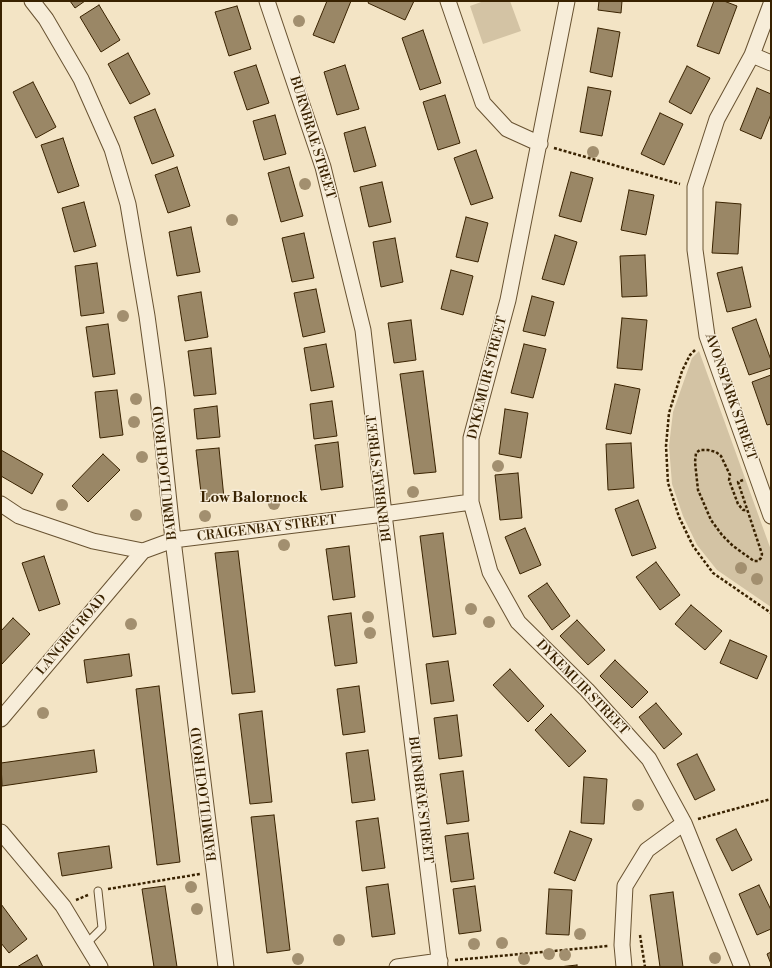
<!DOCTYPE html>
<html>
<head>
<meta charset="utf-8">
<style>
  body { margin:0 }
  #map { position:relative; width:772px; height:968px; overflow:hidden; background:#f3e4c5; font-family:"Libre Bodoni",serif }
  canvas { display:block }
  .frame { position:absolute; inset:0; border:2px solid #392200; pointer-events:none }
</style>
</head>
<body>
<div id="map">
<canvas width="772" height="968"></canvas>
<div class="frame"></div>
</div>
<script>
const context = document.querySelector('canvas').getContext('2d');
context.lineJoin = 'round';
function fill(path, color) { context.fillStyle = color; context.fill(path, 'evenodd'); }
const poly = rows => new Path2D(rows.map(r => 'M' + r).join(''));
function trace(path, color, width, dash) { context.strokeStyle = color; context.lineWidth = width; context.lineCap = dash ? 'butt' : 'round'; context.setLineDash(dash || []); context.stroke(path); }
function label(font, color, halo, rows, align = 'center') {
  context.font = font + ' "Libre Bodoni",serif'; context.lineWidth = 3; context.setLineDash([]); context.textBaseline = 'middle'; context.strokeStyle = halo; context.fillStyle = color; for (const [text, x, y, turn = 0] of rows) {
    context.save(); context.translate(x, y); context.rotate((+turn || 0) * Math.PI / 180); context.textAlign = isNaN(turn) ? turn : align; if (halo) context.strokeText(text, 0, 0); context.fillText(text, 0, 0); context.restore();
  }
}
fill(poly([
  [484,1,510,1,521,31,483,44,470,6],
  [699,351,771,550,771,607,717,570,697,545,683,516,672,484,669,446,673,412,692,358]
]), '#d3c3a4');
const building = poly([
  [70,1,85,1,75,8,70,1],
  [327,1,351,1,334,43,313,35,327,1],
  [369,1,414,1,405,20,368,3,369,1],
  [599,1,622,1,621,13,598,10,599,1],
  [714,1,724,1,737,6,719,54,697,46,714,1],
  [99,5,120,40,101,52,80,17,99,5],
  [237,6,251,49,229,56,215,12,237,6],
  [598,28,620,32,612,77,590,72,598,28],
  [423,30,441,83,420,90,402,38,423,30],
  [128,53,150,94,130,104,108,64,128,53],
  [256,65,269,103,247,110,234,72,256,65],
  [345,65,359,109,337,115,324,72,345,65],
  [687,66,710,78,691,114,669,102,687,66],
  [33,82,56,127,36,138,13,92,33,82],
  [588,87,611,91,602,136,580,132,588,87],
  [757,88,771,94,771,114,761,139,740,130,757,88],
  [445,95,460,143,438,150,423,102,445,95],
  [155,109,174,156,152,164,134,117,155,109],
  [660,113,683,124,664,165,641,154,660,113],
  [275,115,286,154,264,160,253,121,275,115],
  [365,127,376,166,354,172,344,133,365,127],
  [63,138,79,186,58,193,41,145,63,138],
  [476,150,493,198,471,205,454,158,476,150],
  [177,167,190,206,168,213,155,175,177,167],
  [289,167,303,216,281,222,268,173,289,167],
  [571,172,593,178,581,222,559,216,571,172],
  [382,182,391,222,369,227,360,187,382,182],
  [629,190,654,195,646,235,621,230,629,190],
  [84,202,96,246,74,252,62,208,84,202],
  [716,202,741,204,738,254,712,253,716,202],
  [466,217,488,223,478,262,456,257,466,217],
  [191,227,200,272,177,276,169,232,191,227],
  [304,233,314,278,292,282,282,238,304,233],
  [555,235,577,242,564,285,542,279,555,235],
  [395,238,403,282,381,287,373,242,395,238],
  [645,255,647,296,622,297,620,256,645,255],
  [97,263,104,313,81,316,75,266,97,263],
  [742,267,751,307,727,312,717,273,742,267],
  [451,270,473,276,463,315,441,309,451,270],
  [316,289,325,332,303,337,294,293,316,289],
  [201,292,208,337,185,341,178,296,201,292],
  [532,296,554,302,545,336,523,331,532,296],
  [622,318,647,320,642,370,617,368,622,318],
  [756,319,771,360,771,368,749,375,732,328,756,319],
  [411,320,416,360,394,363,388,323,411,320],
  [108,324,115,374,93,377,86,327,108,324],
  [326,344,334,387,311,391,304,348,326,344],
  [524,344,546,349,533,398,511,393,524,344],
  [211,348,216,394,194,396,188,351,211,348],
  [423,371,436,472,414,474,400,374,423,371],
  [771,375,771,424,767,425,752,382,771,375],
  [615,384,640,389,631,434,606,429,615,384],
  [117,390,123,435,100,438,95,392,117,390],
  [332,401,337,436,314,439,310,404,332,401],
  [217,406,220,437,197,439,194,409,217,406],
  [505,409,528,413,521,458,499,454,505,409],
  [338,442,343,487,321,490,315,445,338,442],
  [631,443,634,488,608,490,606,444,631,443],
  [219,448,224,498,202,501,196,450,219,448],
  [1,450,43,474,32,494,1,476,1,450],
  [103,454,120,470,88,502,72,486,103,454],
  [518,473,522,518,500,520,495,475,518,473],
  [638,500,656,548,632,556,615,509,638,500],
  [525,528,541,565,520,574,505,537,525,528],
  [443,533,456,634,433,637,420,536,443,533],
  [349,546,355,597,333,600,326,549,349,546],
  [238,551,255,692,232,694,215,553,238,551],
  [44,556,60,604,39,611,22,563,44,556],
  [656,562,680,595,660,610,636,577,656,562],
  [547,583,570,616,552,630,528,596,547,583],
  [691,605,722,631,705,650,675,624,691,605],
  [351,613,357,663,335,666,328,616,351,613],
  [13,618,30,634,1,665,1,631,13,618],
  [577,620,605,650,588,665,560,636,577,620],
  [730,640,767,656,757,679,720,663,730,640],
  [129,654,132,676,87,683,84,660,129,654],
  [615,660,648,692,632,708,600,676,615,660],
  [448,661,454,701,431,704,426,664,448,661],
  [510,669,544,706,528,722,493,685,510,669],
  [159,686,180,862,157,865,136,689,159,686],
  [359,686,365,732,343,735,337,689,359,686],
  [656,703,682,734,664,749,639,717,656,703],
  [262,711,272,802,250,804,239,714,262,711],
  [551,714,586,751,569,767,535,730,551,714],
  [457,715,462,756,439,759,434,718,457,715],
  [94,750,97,772,2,786,1,763,94,750],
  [368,750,375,800,352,803,346,753,368,750],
  [697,754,715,790,695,800,677,764,697,754],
  [463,771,469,821,447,824,440,774,463,771],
  [584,777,607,779,604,824,581,823,584,777],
  [274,815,290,950,267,953,251,817,274,815],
  [378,818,385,868,362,871,356,821,378,818],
  [736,829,752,860,732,871,716,839,736,829],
  [570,831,592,839,575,881,554,873,570,831],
  [468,833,474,879,451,882,445,836,468,833],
  [109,846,112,868,62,876,58,853,109,846],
  [388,884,395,934,372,937,366,887,388,884],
  [759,885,771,910,771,929,757,935,739,894,759,885],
  [165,886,177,967,154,967,142,889,165,886],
  [475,886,481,931,459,934,453,889,475,886],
  [549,889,572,890,569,935,546,934,549,889],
  [673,892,683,967,660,967,650,895,673,892],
  [1,904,27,939,9,953,1,943,1,904],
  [771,952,771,964,767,954,771,952],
  [37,955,43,967,17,967,37,955],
  [577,965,577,967,559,967,577,965]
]);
fill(building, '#9a8766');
trace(building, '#392200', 1);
const lane = poly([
  [86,944,102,928,98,891]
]);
const street = poly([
  [32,1,46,19,81,79,112,149,128,204,147,316,157,389,173,540,226,967],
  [267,1,323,167,363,330,384,514,440,967],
  [448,1,483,103,507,129,540,144],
  [567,1,508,300,471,438,471,502,490,572,518,622,587,690,649,759,684,823,742,967],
  [771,4,752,55,717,119,695,187,695,250,707,336,771,516],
  [752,55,771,63],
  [1,504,19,516,93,541,143,551,173,540,384,514,471,502],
  [1,719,143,551],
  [1,832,63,906,100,967],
  [397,967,440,961],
  [624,967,622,945,625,886,647,850,684,823]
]);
trace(lane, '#685231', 9);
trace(street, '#685231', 17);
trace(poly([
  [554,148,680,184],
  [695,350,690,355,682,371,669,413,666,446,668,483,679,517,693,546,713,573,771,613],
  [743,480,738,482,762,554,761,558,758,561,754,561,733,546,722,535,711,520,698,490,695,462,696,453,700,450,708,450,716,452,721,456,730,475,729,480,738,504,743,510,747,510],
  [698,819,771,799],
  [108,889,200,874],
  [76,900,88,895],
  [640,935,645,967],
  [455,960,608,946]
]), '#392200', 2.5, [3, 2]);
trace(lane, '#f7edd9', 7);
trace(street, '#f7edd9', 15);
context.fillStyle = '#a28f6f';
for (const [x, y] of [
  [299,21],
  [593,152],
  [305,184],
  [232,220],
  [123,316],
  [136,399],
  [134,422],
  [142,457],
  [498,466],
  [413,492],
  [274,504],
  [62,505],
  [136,515],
  [205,516],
  [284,545],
  [741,568],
  [757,579],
  [471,609],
  [368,617],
  [489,622],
  [131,624],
  [370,633],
  [43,713],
  [638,805],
  [191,887],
  [197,909],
  [580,934],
  [339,940],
  [502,943],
  [474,944],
  [549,954],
  [565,955],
  [715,958],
  [298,959],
  [524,959]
]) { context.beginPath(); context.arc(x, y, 6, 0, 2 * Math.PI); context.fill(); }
label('13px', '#392200', '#f7edd9', [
  ["BURNBRAE STREET",312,138,73],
  ["DYKEMUIR STREET",488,378,-76],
  ["AVONSPARK STREET",730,397,71],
  ["BARMULLOCH ROAD",166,473,-96],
  ["BURNBRAE STREET",380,478,-97],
  ["CRAIGENBAY STREET",267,529,-7],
  ["LANGRIG ROAD",72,635,-50],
  ["DYKEMUIR STREET",582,688,46],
  ["BARMULLOCH ROAD",205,794,-97],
  ["BURNBRAE STREET",420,800,83]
]);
label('bold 15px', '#392200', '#f7edd9', [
  ["Low Balornock",254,498]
]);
</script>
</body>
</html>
